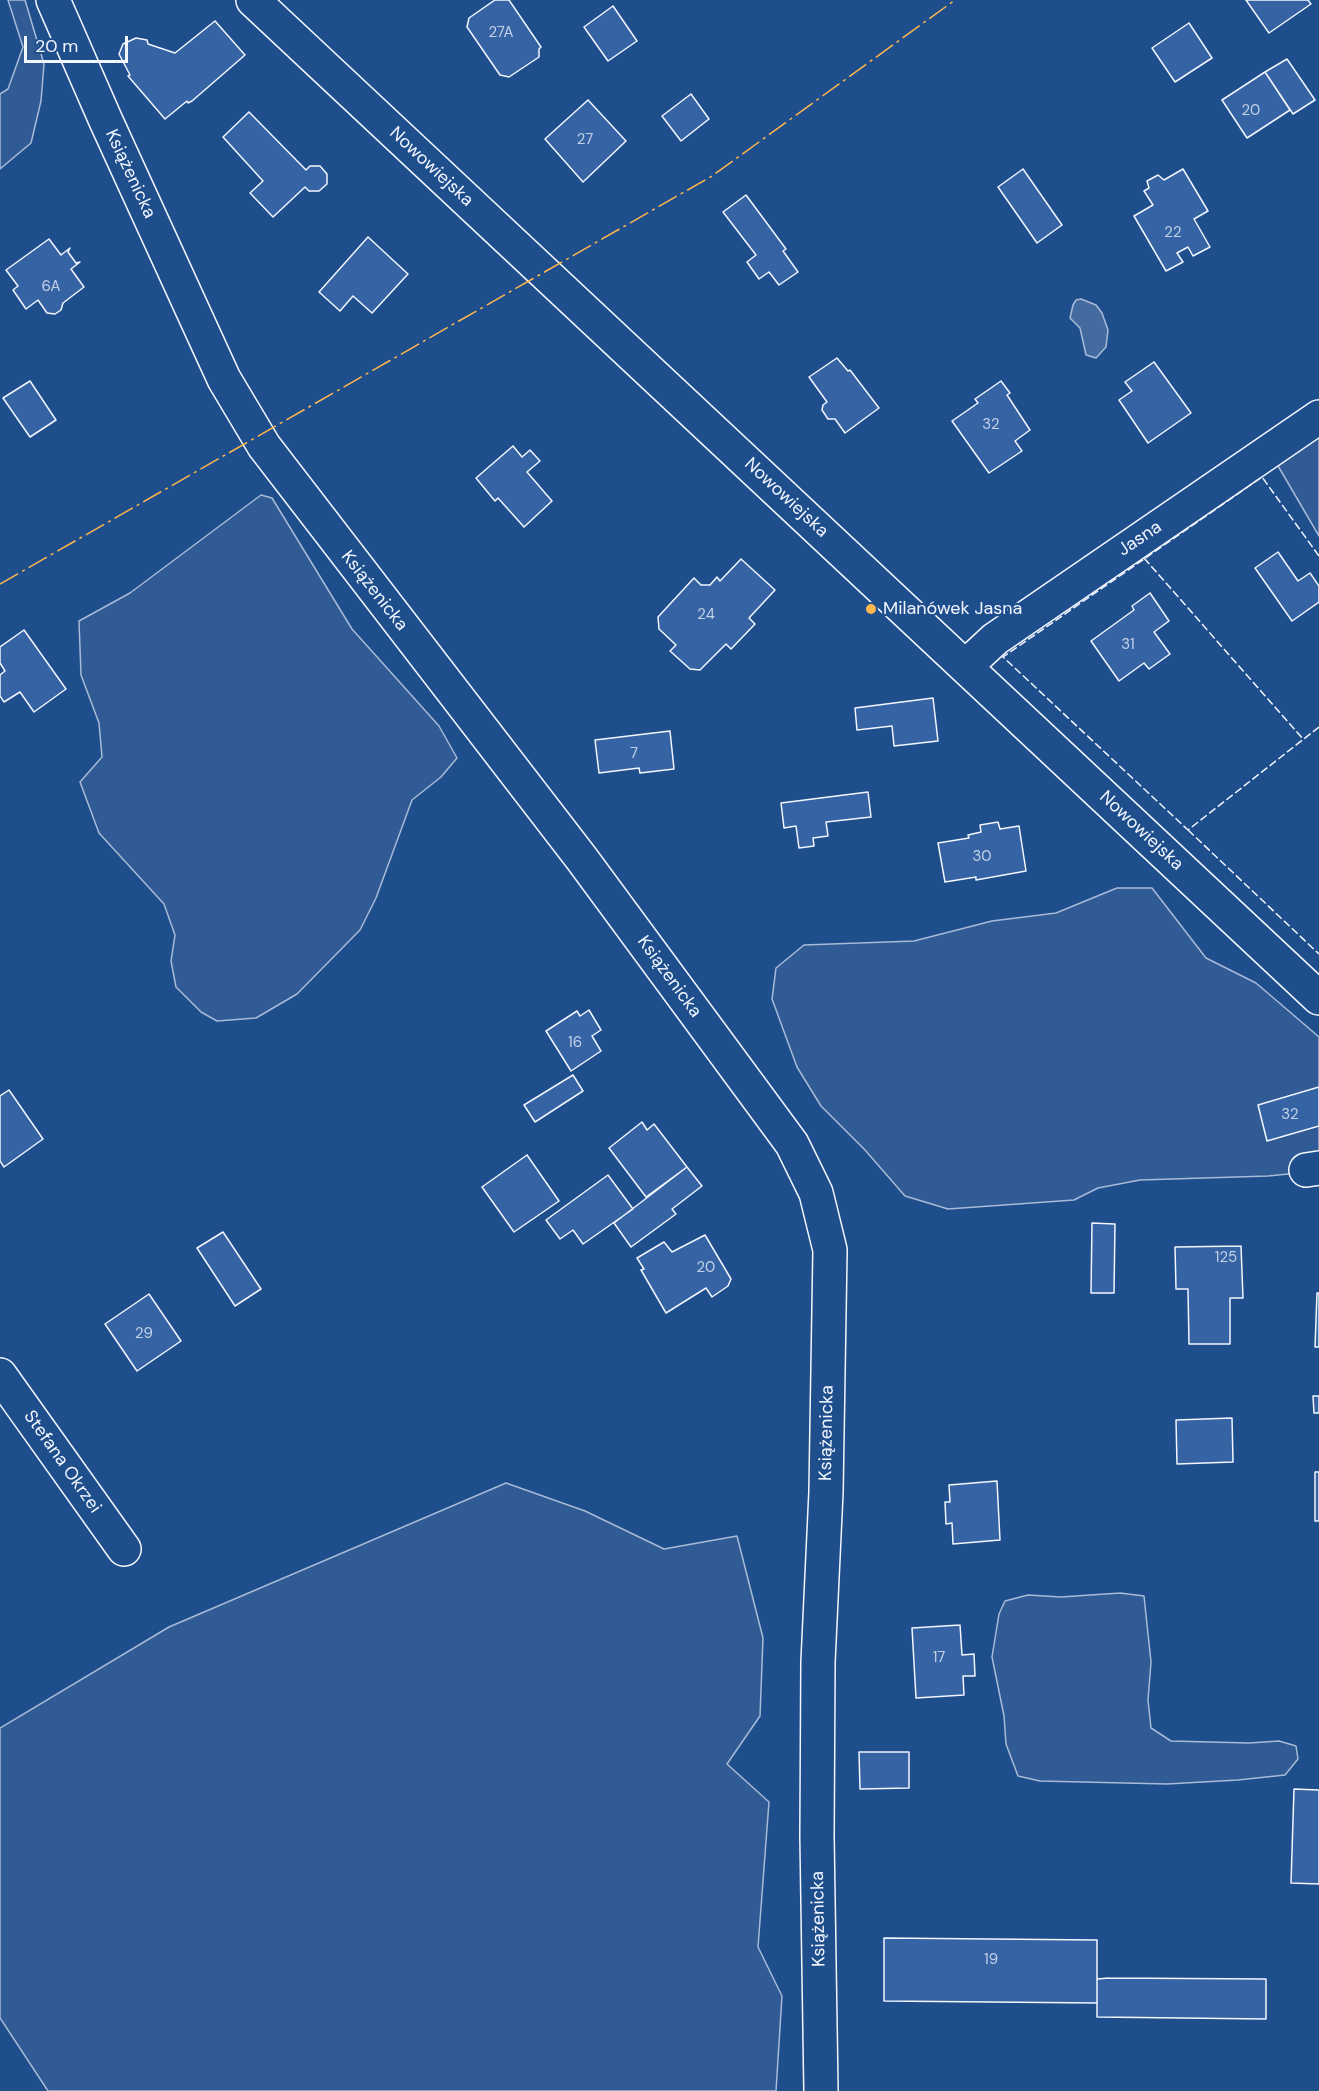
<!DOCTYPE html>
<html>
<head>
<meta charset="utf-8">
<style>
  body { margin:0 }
  #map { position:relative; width:1319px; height:2091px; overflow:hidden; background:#1f4e8c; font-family:"DM Sans",sans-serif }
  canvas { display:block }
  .scale { position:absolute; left:24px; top:36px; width:104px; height:27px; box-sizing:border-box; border:3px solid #f2f6ff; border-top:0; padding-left:8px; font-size:18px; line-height:21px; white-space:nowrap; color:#f2f6ff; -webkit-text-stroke:4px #1f4e8c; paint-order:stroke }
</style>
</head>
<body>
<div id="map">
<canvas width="1319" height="2091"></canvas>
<div class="scale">20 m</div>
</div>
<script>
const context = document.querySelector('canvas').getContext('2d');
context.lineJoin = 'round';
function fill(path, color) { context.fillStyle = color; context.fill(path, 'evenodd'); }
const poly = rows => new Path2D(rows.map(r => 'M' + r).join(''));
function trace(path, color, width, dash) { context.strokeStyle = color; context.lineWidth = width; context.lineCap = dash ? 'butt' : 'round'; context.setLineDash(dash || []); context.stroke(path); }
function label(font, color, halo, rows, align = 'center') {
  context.font = font + ' "DM Sans",sans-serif'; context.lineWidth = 4.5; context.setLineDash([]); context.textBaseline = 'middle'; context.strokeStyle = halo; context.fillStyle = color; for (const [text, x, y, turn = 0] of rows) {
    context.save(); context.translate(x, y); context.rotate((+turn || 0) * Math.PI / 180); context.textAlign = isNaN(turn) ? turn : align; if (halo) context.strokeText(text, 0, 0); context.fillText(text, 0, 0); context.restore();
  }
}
const built = poly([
  [8,0,25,0,44,64,41,101,31,143,0,169,0,94,8,89,23,47,8,0],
  [1319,428,1319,536,1274,459,1319,428],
  [261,495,272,498,352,629,439,726,457,758,441,777,412,800,376,898,360,930,297,994,256,1018,217,1021,201,1012,176,987,171,961,175,935,164,904,99,833,80,782,102,757,99,723,81,675,79,621,130,593,261,495],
  [1117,888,1152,888,1206,958,1256,983,1319,1037,1319,1171,1268,1176,1140,1180,1098,1188,1074,1200,948,1209,905,1196,865,1150,821,1106,797,1067,772,999,776,968,804,945,914,941,992,921,1056,913,1117,888],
  [506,1483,585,1511,664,1549,737,1536,763,1638,760,1716,727,1764,769,1802,758,1947,782,1996,776,2091,48,2091,0,2018,0,1728,169,1627,506,1483],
  [1120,1593,1144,1596,1151,1662,1148,1700,1151,1728,1171,1741,1249,1743,1279,1741,1296,1746,1298,1759,1285,1775,1238,1780,1167,1784,1040,1781,1018,1776,1006,1744,1004,1716,992,1657,999,1614,1005,1601,1028,1595,1061,1597,1120,1593]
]);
fill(built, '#305b95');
trace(built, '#a8bbd7', 1.5);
const water = poly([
  [1081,299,1096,305,1102,313,1108,330,1106,347,1096,358,1086,355,1080,328,1070,318,1073,305,1076,300,1081,299]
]);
fill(water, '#446ba0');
trace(water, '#a8bbd7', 1.5);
const building = poly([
  [495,0,509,0,541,47,539,49,539,57,509,77,500,75,467,27,469,18,495,0],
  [1246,0,1308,0,1311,4,1269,33,1246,0],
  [613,6,637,41,608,61,584,27,613,6],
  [215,21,245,55,192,101,188,103,187,101,165,119,128,76,130,75,119,54,123,44,136,38,147,40,148,44,175,53,215,21],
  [1189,23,1212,58,1175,82,1152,48,1189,23],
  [1287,59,1315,100,1293,114,1265,72,1287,59],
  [1265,72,1290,110,1247,138,1222,100,1265,72],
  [691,94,709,119,681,141,662,116,691,94],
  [588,100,626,141,583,182,545,139,588,100],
  [249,112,306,170,310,166,320,166,327,174,327,184,319,191,309,191,305,187,273,217,250,193,263,181,223,137,249,112],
  [1023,169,1062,225,1037,243,998,187,1023,169],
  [1183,169,1208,211,1194,219,1210,247,1193,256,1188,247,1177,253,1183,262,1166,271,1134,216,1153,205,1144,191,1149,188,1147,181,1158,175,1164,180,1183,169],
  [746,195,786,249,783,251,798,272,779,285,769,272,759,279,747,262,756,255,723,212,746,195],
  [368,237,408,274,372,313,353,296,340,311,319,292,368,237],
  [49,239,61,255,70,248,68,252,76,263,80,262,71,269,84,287,63,303,61,310,55,314,47,313,38,300,26,309,13,290,18,286,6,270,49,239],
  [837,358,848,371,850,370,879,408,845,433,835,419,828,419,822,410,823,405,827,402,809,377,837,358],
  [1154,362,1191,413,1148,443,1119,400,1132,391,1125,382,1154,362],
  [30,381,56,420,30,437,3,398,30,381],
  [1001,381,1010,393,1007,395,1030,430,1015,441,1022,451,989,473,952,421,978,403,975,399,1001,381],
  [513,446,522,457,530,450,540,461,527,472,552,501,524,527,498,498,495,501,476,478,513,446],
  [1278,552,1298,581,1310,573,1319,586,1319,602,1292,621,1255,568,1278,552],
  [741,559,775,590,749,618,755,624,733,647,731,649,726,644,700,670,690,669,670,651,676,645,659,629,658,617,694,578,701,585,710,585,717,577,720,581,741,559],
  [1150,593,1169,621,1154,632,1170,654,1149,669,1144,663,1119,681,1091,641,1134,610,1132,606,1150,593],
  [24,630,66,689,34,712,20,692,4,702,0,696,0,675,5,671,0,663,0,647,24,630],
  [933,698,938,741,894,746,892,726,857,730,855,708,933,698],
  [670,731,674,769,640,773,639,768,599,773,595,740,670,731],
  [868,792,871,817,826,822,828,836,813,838,814,846,799,848,796,826,784,828,781,803,868,792],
  [998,822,1000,829,1019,826,1026,871,976,880,976,877,945,882,938,843,969,838,968,835,981,832,980,825,998,822],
  [589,1010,601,1030,592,1036,601,1051,571,1071,546,1031,577,1011,580,1016,589,1010],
  [573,1075,583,1091,535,1122,524,1105,573,1075],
  [1319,1087,1319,1126,1267,1141,1258,1105,1319,1087],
  [9,1090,43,1139,4,1167,0,1161,0,1096,9,1090],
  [642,1122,647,1130,654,1124,687,1167,646,1197,609,1148,642,1122],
  [527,1155,559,1201,514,1232,482,1187,527,1155],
  [687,1167,702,1186,672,1209,676,1214,631,1247,614,1223,687,1167],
  [608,1175,633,1209,583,1244,573,1230,560,1239,546,1220,608,1175],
  [1092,1223,1115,1224,1114,1293,1091,1293,1092,1223],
  [223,1232,261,1289,235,1306,197,1248,223,1232],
  [705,1235,731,1279,728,1286,712,1297,706,1288,666,1313,641,1270,644,1269,637,1258,664,1242,672,1252,705,1235],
  [1241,1246,1243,1298,1230,1298,1230,1344,1189,1344,1188,1289,1176,1289,1175,1247,1241,1246],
  [1317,1293,1319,1293,1319,1347,1315,1347,1317,1293],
  [149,1294,181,1341,137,1371,105,1324,149,1294],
  [1313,1396,1319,1396,1319,1413,1314,1413,1313,1396],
  [1232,1418,1233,1462,1177,1464,1176,1420,1232,1418],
  [1315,1472,1319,1472,1319,1521,1315,1521,1315,1472],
  [997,1481,1000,1540,953,1544,952,1523,946,1524,945,1502,950,1502,949,1485,997,1481],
  [960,1625,962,1655,974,1654,975,1676,963,1676,964,1695,916,1698,912,1628,960,1625],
  [859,1752,909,1752,909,1788,860,1789,859,1752],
  [1294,1789,1319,1790,1319,1884,1291,1883,1294,1789],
  [884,1938,1097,1940,1097,2003,884,2001,884,1938],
  [1109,1978,1266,1979,1266,2019,1097,2017,1097,1979,1109,1978]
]);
fill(building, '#3563a3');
trace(building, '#f2f6ff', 1.5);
const minor = poly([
  [53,0,106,121,224,379,264,446,582,859,792,1144,816,1193,830,1250,826,1492,818,1662,817,1836,821,2091],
  [253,0,1319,998],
  [966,666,995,639,1319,417],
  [1306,1170,1319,1168],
  [0,1375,124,1549]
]);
trace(minor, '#f2f6ff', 36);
trace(minor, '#1f4e8c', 33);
trace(poly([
  [1319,556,1262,477,1003,657,1188,830,1319,727],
  [1144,558,1303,739],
  [1188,830,1319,954]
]), '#f2f6ff', 1.5, [8, 3]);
trace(poly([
  [0,584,712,176,955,0]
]), '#ffb74d', 1.5, [21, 4.5, 3, 4.5]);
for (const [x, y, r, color] of [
  [871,609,6,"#ffb74d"]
]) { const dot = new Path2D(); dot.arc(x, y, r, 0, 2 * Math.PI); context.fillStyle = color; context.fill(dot); trace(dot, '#1f4e8c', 2); }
label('15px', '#c3d1e8', null, [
  ["27A",501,33],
  ["20",1251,111],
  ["27",585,140],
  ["22",1173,233],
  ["6A",51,287],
  ["32",991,425],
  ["24",706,615],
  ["31",1128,645],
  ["7",634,754],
  ["30",982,857],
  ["16",575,1043],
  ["32",1290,1115],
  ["125",1226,1258],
  ["20",706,1268],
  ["29",144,1334],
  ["17",939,1658],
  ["19",991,1960]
]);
label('18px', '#f2f6ff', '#1f4e8c', [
  ["Nowowiejska",431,167,43],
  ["Książenicka",130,174,65],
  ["Nowowiejska",786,498,43],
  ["Jasna",1140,539,-34],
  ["Książenicka",374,591,52],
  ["Nowowiejska",1141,831,43],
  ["Książenicka",669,977,54],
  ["Książenicka",827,1433,-89],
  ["Stefana Okrzei",62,1462,55],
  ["Książenicka",819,1919,-91]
]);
label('18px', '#f2f6ff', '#1f4e8c', [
  ["Milanówek Jasna",883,609]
], 'left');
</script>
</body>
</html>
